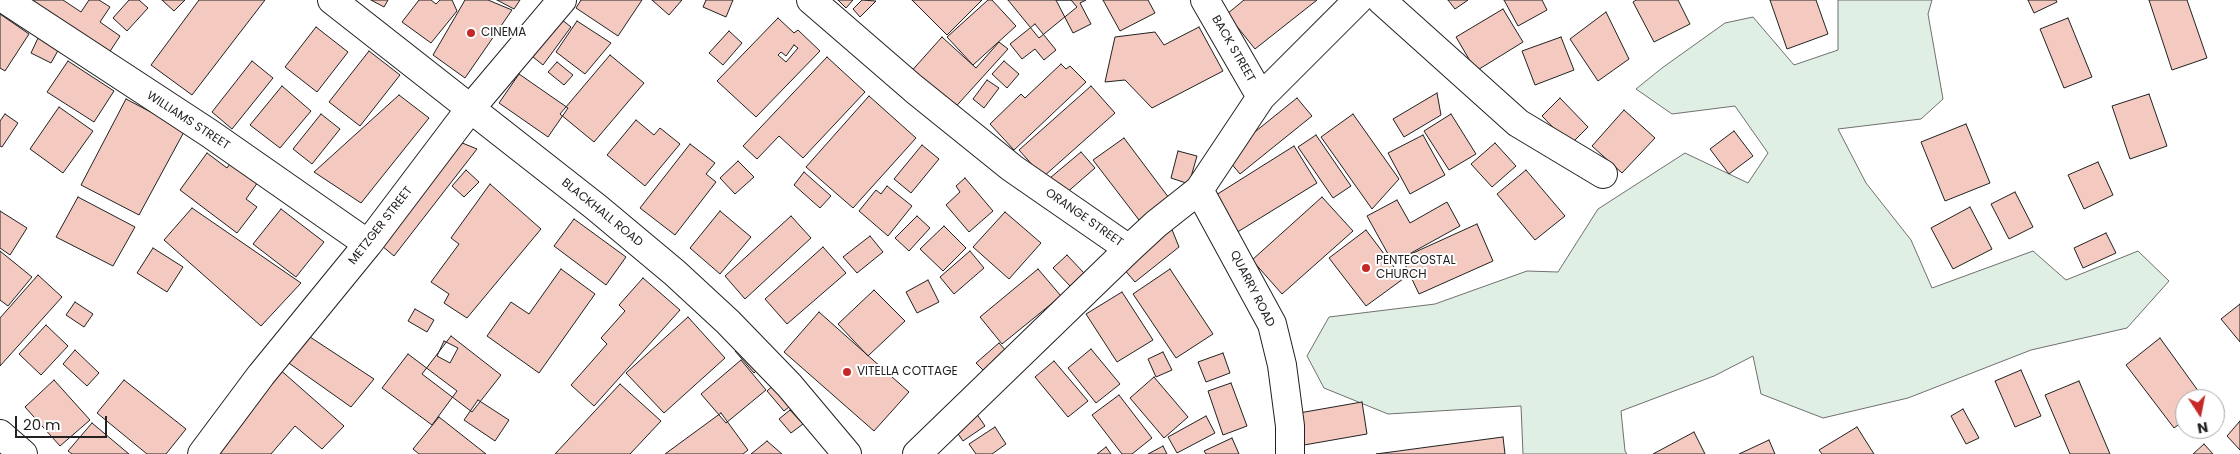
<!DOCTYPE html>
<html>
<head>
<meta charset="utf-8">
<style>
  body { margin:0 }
  #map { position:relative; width:2240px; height:454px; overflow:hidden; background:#fff; font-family:Poppins,sans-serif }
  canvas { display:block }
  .north { position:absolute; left:2175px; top:389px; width:50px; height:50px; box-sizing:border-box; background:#fff; border:1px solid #a7a7a7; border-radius:50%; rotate:169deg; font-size:14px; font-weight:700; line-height:20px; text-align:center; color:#222 }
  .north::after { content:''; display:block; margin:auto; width:18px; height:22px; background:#c62828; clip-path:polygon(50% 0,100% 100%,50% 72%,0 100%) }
  .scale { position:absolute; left:15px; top:416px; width:92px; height:22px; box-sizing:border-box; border:2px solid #222; border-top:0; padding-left:6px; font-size:15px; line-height:18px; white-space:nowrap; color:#222; -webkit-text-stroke:4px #fff; paint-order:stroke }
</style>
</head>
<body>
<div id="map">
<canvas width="2240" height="454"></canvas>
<div class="north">N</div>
<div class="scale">20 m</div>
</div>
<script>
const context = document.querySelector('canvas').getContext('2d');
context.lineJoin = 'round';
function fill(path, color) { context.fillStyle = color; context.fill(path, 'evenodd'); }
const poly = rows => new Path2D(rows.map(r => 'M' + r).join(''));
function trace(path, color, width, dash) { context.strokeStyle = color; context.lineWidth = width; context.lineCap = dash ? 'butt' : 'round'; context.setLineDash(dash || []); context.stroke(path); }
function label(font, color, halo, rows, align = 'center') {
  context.font = font + ' Poppins,sans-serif'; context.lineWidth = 4; context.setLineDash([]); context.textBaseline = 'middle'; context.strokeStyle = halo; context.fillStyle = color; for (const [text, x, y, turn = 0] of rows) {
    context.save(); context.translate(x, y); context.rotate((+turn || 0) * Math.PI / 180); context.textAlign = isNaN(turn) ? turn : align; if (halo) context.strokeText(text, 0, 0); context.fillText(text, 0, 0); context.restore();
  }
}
const green = poly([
  [1838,0,1932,0,1928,14,1943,99,1921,119,1838,129,1866,183,1911,240,1932,288,2033,251,2066,280,2138,251,2169,281,2127,328,2031,350,1908,398,1823,418,1761,394,1753,356,1714,376,1621,411,1625,451,1627,454,1523,454,1521,406,1388,414,1324,388,1307,356,1329,317,1435,304,1527,271,1558,272,1598,209,1685,153,1748,183,1768,153,1735,106,1672,114,1636,89,1662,68,1725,23,1753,17,1794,65,1838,50,1838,0]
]);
fill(green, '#e0efe3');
trace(green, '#6f6f6f', 1);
const building = poly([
  [20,0,63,0,81,12,89,0,99,0,110,7,100,22,120,36,107,56,20,0],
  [129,0,139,0,148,8,127,31,113,18,129,0],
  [162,0,185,0,174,11,162,0],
  [199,0,265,0,192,95,151,65,199,0],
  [371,0,388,0,384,7,371,0],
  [419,0,431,0,436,4,440,0,452,0,457,11,431,43,402,22,419,0],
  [465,0,488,0,512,10,465,78,433,55,465,0],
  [497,0,520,0,514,9,497,0],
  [581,0,642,0,618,36,576,8,581,0],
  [652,0,682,0,669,15,652,0],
  [706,0,733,0,726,17,703,7,706,0],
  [838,0,853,0,846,8,838,0],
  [862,0,876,1,860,17,853,9,862,0],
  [912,0,982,0,947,35,912,0],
  [988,0,992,0,1016,26,973,65,947,37,988,0],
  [1008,0,1071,0,1077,7,1039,38,1008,0],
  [1056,0,1086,0,1080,3,1091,24,1073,33,1056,0],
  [1103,0,1148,0,1155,13,1120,31,1103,0],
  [1244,0,1317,0,1255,49,1227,14,1244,0],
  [1448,0,1468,0,1455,9,1448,0],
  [1504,0,1542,0,1547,10,1518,26,1504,0],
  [1636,0,1678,0,1690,24,1654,42,1633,2,1636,0],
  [1770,0,1816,0,1828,34,1787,49,1770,0],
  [2028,0,2056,0,2057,2,2034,13,2028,0],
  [2149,0,2187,0,2207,58,2172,70,2149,0],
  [1503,9,1523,42,1476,71,1456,37,1503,9],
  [1606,12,1629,59,1598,81,1570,39,1606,12],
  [0,14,29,34,5,71,0,68,0,14],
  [556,15,571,27,543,65,528,53,556,15],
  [778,18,794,33,798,30,820,51,756,117,717,81,778,18],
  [794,45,798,48,786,62,778,55,781,52,786,56,794,45],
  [2068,18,2092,77,2064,88,2040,29,2068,18],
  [577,21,611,43,585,74,556,52,577,21],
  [1035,24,1056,50,1044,60,1035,49,1022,59,1010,44,1035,24],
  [316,27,348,52,317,92,285,67,316,27],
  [1199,27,1223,71,1152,108,1125,80,1105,82,1115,37,1155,32,1164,45,1199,27],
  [729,31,742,43,723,65,709,53,729,31],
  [39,36,60,47,51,63,31,53,39,36],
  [942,37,976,68,999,42,1008,49,950,113,908,75,942,37],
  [1561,37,1574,70,1535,85,1522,51,1561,37],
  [369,51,400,75,360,126,329,102,369,51],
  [610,55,644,83,594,142,560,114,610,55],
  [827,57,865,92,803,158,779,136,757,159,743,146,827,57],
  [68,61,114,91,94,122,47,92,68,61],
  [252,61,273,78,232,129,212,112,252,61],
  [1004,61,1019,74,1007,88,992,74,1004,61],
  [557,62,573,75,564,85,548,72,557,62],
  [1061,64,1066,69,1070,66,1086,82,1014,150,990,124,1021,94,1025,98,1061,64],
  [519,74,568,108,548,137,499,103,519,74],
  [987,80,999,88,984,108,973,99,987,80],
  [282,86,311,111,280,148,250,125,282,86],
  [1091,86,1115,113,1043,177,1019,150,1091,86],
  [1437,93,1441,115,1404,137,1393,119,1437,93],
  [2149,94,2167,146,2130,159,2112,106,2149,94],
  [399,95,429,118,361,203,314,172,399,95],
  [869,96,916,138,853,208,806,167,869,96],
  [1297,98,1312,116,1240,174,1225,156,1297,98],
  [1560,98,1588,127,1570,145,1542,116,1560,98],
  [126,99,185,130,139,215,81,185,126,99],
  [59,107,93,131,63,173,30,149,59,107],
  [1624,110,1655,138,1622,173,1592,146,1624,110],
  [5,114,18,123,2,147,0,146,0,121,5,114],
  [321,114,340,129,312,164,293,149,321,114],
  [1353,114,1399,179,1372,209,1321,137,1353,114],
  [1451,114,1476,154,1449,170,1424,131,1451,114],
  [636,120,654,135,660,128,680,144,645,186,607,155,636,120],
  [1966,124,1990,183,1945,201,1921,142,1966,124],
  [1734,131,1753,156,1729,174,1710,149,1734,131],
  [1316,135,1351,186,1333,198,1298,147,1316,135],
  [1423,135,1445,175,1410,194,1388,153,1423,135],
  [1124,138,1169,198,1139,220,1093,160,1124,138],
  [455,140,477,149,394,256,382,246,455,140],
  [1495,143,1516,166,1492,187,1471,164,1495,143],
  [690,144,715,163,706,174,716,182,675,235,640,208,690,144],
  [922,145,939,159,911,193,894,179,922,145],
  [1294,146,1317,183,1231,236,1208,200,1294,146],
  [1178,151,1197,156,1189,184,1171,178,1178,151],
  [1081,152,1095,168,1064,195,1050,178,1081,152],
  [207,153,227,168,232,161,258,182,246,199,257,207,237,233,180,190,207,153],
  [738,161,754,177,735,194,720,178,738,161],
  [2098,162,2113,195,2084,209,2068,175,2098,162],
  [466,170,479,182,464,197,452,186,466,170],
  [1526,170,1565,216,1535,240,1497,194,1526,170],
  [804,172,831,196,820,208,794,185,804,172],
  [965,178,993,211,969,232,946,205,960,192,956,186,965,178],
  [490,184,541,229,467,318,444,303,449,294,431,282,459,244,451,238,490,184],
  [887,186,912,206,888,236,859,211,876,190,881,194,887,186],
  [2015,192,2033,227,2009,239,1991,204,2015,192],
  [78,197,135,227,113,266,56,237,78,197],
  [1322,197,1353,231,1282,294,1252,260,1322,197],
  [1397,200,1410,223,1447,202,1460,226,1393,263,1367,216,1397,200],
  [1970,207,1992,249,1953,269,1931,228,1970,207],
  [192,208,301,283,261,326,164,240,192,208],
  [281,209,324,242,296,277,253,244,281,209],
  [0,211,27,228,10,255,0,248,0,211],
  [720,211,751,237,720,274,690,248,720,211],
  [1005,212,1041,243,1009,279,973,247,1005,212],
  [791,216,811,238,745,299,725,276,791,216],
  [917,216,930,228,909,251,895,238,917,216],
  [574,219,626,257,606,285,554,246,574,219],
  [1477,224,1493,261,1419,294,1402,258,1477,224],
  [944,226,966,248,943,271,920,249,944,226],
  [1171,227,1179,247,1135,282,1123,268,1171,227],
  [1366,230,1403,279,1366,306,1329,258,1366,230],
  [2106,233,2116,253,2083,268,2074,248,2106,233],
  [870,236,883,252,857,273,843,257,870,236],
  [823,247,846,273,787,324,765,299,823,247],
  [153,248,183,267,167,292,137,273,153,248],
  [0,251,32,277,8,306,0,300,0,251],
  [970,251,984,268,954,294,940,277,970,251],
  [1067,255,1084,273,1070,286,1053,268,1067,255],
  [561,269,595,294,539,373,487,336,511,302,529,314,561,269],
  [1038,269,1061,296,1002,344,980,317,1038,269],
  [1170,269,1213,334,1176,358,1133,294,1170,269],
  [38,275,62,297,0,366,0,318,38,275],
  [643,278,680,310,594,406,571,385,607,344,601,338,625,311,619,305,643,278],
  [928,280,939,302,917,313,906,292,928,280],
  [874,290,905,321,868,356,838,324,874,290],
  [1122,292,1153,340,1117,362,1086,314,1122,292],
  [75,302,93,314,84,327,66,315,75,302],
  [2240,304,2240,342,2221,319,2240,304],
  [415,309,434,320,427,332,408,321,415,309],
  [819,312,909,392,874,431,784,352,819,312],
  [688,317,725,358,664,413,626,373,688,317],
  [46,325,68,346,41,375,19,354,46,325],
  [307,335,374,379,351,407,286,361,307,335],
  [451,336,501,375,472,412,422,374,451,336],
  [2160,338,2204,399,2185,399,2185,420,2174,428,2126,365,2160,338],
  [444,341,458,348,450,363,437,356,444,341],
  [999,343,1008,353,986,373,976,363,999,343],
  [743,344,762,365,754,373,735,351,743,344],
  [1091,349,1120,384,1096,403,1068,368,1091,349],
  [75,350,99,373,87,386,63,364,75,350],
  [1163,352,1172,370,1156,377,1148,359,1163,352],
  [1223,353,1230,373,1206,382,1198,362,1223,353],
  [408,354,457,391,432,425,382,388,408,354],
  [741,360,766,390,726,423,701,394,741,360],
  [1054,361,1088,401,1068,417,1035,377,1054,361],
  [277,367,344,426,322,449,295,426,271,454,219,454,277,367],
  [2021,370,2041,416,2015,427,1995,381,2021,370],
  [1154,377,1188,417,1164,438,1130,398,1154,377],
  [54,380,90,420,60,446,25,407,54,380],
  [124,380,186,429,166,454,147,454,97,413,124,380],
  [2079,381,2110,454,2070,454,2045,395,2079,381],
  [776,383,794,403,784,411,767,391,776,383],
  [1231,383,1247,426,1223,435,1208,391,1231,383],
  [620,384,661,421,630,454,555,454,620,384],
  [1119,395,1152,438,1132,454,1122,454,1092,415,1119,395],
  [478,400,509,420,495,441,464,420,478,400],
  [1362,402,1367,434,1304,445,1299,413,1362,402],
  [1963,409,1979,438,1966,444,1951,416,1963,409],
  [790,410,803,424,791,433,779,419,790,410],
  [974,410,985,426,963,441,952,425,974,410],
  [721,413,748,450,743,454,665,454,721,413],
  [1206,416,1215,433,1177,453,1168,437,1206,416],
  [439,417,486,454,419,454,413,449,439,417],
  [2240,421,2240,450,2227,436,2240,421],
  [92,423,129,454,72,454,68,451,92,423],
  [995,427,1006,444,992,454,976,454,969,444,995,427],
  [1857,427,1874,454,1822,454,1819,450,1857,427],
  [1694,432,1705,454,1653,454,1694,432],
  [1503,437,1505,454,1376,454,1503,437],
  [1232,438,1239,454,1206,454,1204,451,1232,438],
  [1769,440,1775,454,1739,454,1769,440],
  [767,441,782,454,751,454,767,441],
  [2204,444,2213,454,2193,454,2204,444],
  [1163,446,1167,454,1148,454,1163,446],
  [1106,447,1111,454,1097,454,1106,447]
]);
fill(building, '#f3c9c0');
trace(building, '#222', 1);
const minor = poly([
  [6,0,209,133,368,244],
  [332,0,596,207,675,273,728,322,789,385,847,454],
  [811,0,914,89,1012,168,1129,249],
  [1205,0,1261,97],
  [1381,0,1518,123,1603,174],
  [1199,190,1272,324,1282,365,1290,426,1290,454],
  [0,434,23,454],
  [202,454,261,375,368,244,470,109,562,0],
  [917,454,1129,249,1156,224,1199,190,1261,97,1358,0]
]);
trace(minor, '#222', 30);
trace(minor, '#fff', 28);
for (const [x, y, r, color] of [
  [471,33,5,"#c62828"],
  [1366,268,5,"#c62828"],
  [847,372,5,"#c62828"]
]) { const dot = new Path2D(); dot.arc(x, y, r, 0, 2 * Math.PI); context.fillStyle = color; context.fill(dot); trace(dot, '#fff', 2); }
label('12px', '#222', '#fff', [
  ["CINEMA",481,33],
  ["PENTECOSTAL",1376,261],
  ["CHURCH",1376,275],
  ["VITELLA COTTAGE",857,372]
], 'left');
label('12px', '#222', '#fff', [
  ["BACK STREET",1233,49,60],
  ["WILLIAMS STREET",188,121,33],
  ["BLACKHALL ROAD",602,213,39],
  ["ORANGE STREET",1084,218,35],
  ["METZGER STREET",381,226,-52],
  ["QUARRY ROAD",1252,289,63]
]);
</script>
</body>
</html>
